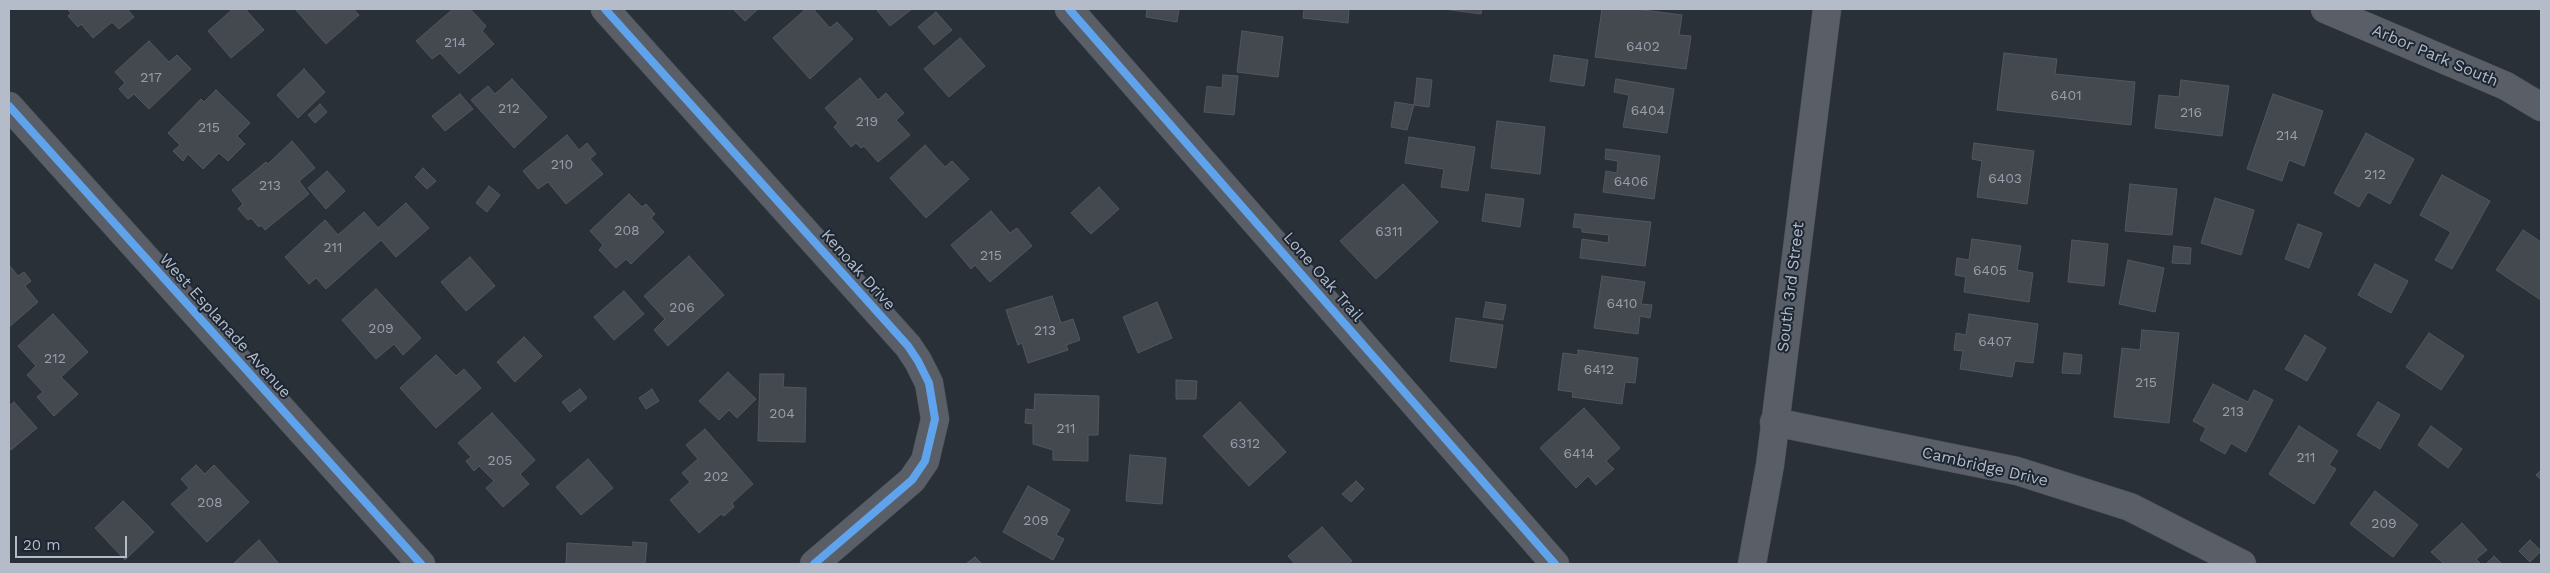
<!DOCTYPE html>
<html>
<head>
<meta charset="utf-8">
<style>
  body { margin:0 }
  #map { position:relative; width:2550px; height:573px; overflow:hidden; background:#2a3038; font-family:"Work Sans",sans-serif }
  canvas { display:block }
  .frame { position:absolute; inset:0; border:10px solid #b4bcc9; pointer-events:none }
  .scale { position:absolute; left:15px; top:536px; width:112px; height:22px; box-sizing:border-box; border:2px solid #b4bcc9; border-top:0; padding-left:6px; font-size:15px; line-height:18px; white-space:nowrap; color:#b4bcc9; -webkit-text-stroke:4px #1d2633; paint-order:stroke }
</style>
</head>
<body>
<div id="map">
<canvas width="2550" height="573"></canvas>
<div class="frame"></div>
<div class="scale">20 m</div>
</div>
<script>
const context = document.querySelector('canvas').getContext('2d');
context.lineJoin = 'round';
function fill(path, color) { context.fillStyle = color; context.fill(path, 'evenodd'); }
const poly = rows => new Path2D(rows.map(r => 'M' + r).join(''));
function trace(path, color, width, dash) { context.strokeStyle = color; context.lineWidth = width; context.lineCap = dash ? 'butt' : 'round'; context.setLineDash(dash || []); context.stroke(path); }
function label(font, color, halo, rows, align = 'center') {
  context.font = font + ' "Work Sans",sans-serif'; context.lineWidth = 4; context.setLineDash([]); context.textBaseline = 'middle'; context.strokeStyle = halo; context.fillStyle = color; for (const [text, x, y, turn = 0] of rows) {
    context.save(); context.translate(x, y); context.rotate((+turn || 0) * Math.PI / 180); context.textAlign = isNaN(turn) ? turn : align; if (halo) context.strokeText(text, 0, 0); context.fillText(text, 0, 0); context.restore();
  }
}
const building = poly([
  [67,9,127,9,134,17,119,29,112,22,93,38,81,24,78,27,68,16,71,13,67,9],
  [233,9,245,9,264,30,231,58,208,31,233,9],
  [298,9,353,9,359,15,326,44,296,10,298,9],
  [453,9,470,9,486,26,482,31,494,44,459,74,440,53,432,59,416,41,453,9],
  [733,9,758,9,745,21,733,9],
  [806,9,813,9,830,28,837,22,853,39,810,79,773,38,806,9],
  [876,9,912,9,890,26,876,9],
  [1147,9,1179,9,1177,22,1146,17,1147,9],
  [1304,9,1349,9,1348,23,1303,18,1304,9],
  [1444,9,1482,9,1481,14,1444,9],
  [1602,9,1635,9,1682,15,1679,35,1691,36,1686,69,1595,57,1602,9],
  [936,12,952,30,934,45,918,27,936,12],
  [1242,31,1283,37,1278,77,1237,72,1242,31],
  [960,38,985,66,949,97,924,69,960,38],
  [149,41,169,62,177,55,191,69,149,109,134,94,128,99,119,89,125,83,115,72,149,41],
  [2004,53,2057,59,2055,74,2135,82,2131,125,1997,110,2004,53],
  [1554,55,1588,60,1584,86,1550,81,1554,55],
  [304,69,325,92,298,118,277,95,304,69],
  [1223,75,1238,76,1234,115,1204,112,1207,86,1222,88,1223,75],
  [860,78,878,100,886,93,904,113,896,120,910,135,878,162,864,146,861,148,856,143,851,147,834,127,838,123,825,108,860,78],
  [1417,78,1432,80,1429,107,1414,105,1417,78],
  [512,79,547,117,514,148,471,100,488,86,495,94,512,79],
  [1616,79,1674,89,1667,133,1623,127,1629,95,1614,92,1616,79],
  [2181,80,2229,86,2222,136,2155,128,2159,95,2179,97,2181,80],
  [216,90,250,123,237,136,245,144,228,161,219,153,203,169,188,154,183,161,173,151,180,145,168,133,201,99,204,102,216,90],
  [460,94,473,109,445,131,432,116,460,94],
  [2273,94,2323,111,2304,166,2289,160,2282,181,2247,169,2273,94],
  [1395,102,1414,105,1407,130,1391,127,1395,102],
  [320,104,327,112,315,123,308,115,320,104],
  [1497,121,1545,127,1540,174,1491,168,1497,121],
  [2366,133,2414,159,2390,204,2368,192,2359,207,2334,193,2366,133],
  [567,135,579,150,587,143,596,154,590,159,603,174,566,204,548,182,538,189,523,171,567,135],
  [1409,137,1475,147,1468,191,1441,187,1444,169,1405,163,1409,137],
  [292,141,315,168,299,181,309,194,265,230,261,225,259,227,251,218,248,220,238,209,243,204,232,190,266,162,268,164,292,141],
  [1974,143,2034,151,2027,204,1977,197,1982,161,1972,159,1974,143],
  [925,145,945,167,952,161,969,179,926,218,890,178,925,145],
  [1606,149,1660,156,1654,199,1603,192,1606,171,1617,173,1618,161,1605,159,1606,149],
  [423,168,436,181,427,189,415,177,423,168],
  [327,171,345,191,326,209,308,188,327,171],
  [2442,175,2490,201,2452,269,2435,260,2451,232,2420,215,2442,175],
  [1403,184,1438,222,1376,279,1340,241,1403,184],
  [2130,184,2177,189,2172,235,2125,231,2130,184],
  [489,186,500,195,487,212,476,203,489,186],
  [1099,187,1119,209,1091,234,1071,213,1099,187],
  [629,194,642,207,646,204,655,214,651,218,664,232,631,264,626,259,616,268,599,250,603,245,590,231,629,194],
  [1486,194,1524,199,1520,227,1482,221,1486,194],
  [2215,198,2254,210,2241,255,2201,243,2215,198],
  [406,203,429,228,396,257,381,240,326,289,316,278,309,284,285,257,325,220,338,235,364,212,378,228,406,203],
  [991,211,1010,233,1017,228,1032,246,990,282,975,265,971,269,951,245,991,211],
  [1575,214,1651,222,1645,266,1580,258,1582,239,1608,243,1609,235,1582,232,1582,228,1573,227,1575,214],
  [2298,224,2322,233,2309,268,2285,259,2298,224],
  [2523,230,2541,242,2541,300,2496,270,2523,230],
  [1972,239,2021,246,2017,270,2033,273,2029,302,1964,292,1966,277,1955,275,1957,258,1969,260,1972,239],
  [2072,240,2108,244,2104,286,2068,282,2072,240],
  [2174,246,2191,248,2190,264,2172,263,2174,246],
  [689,256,724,295,668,346,654,330,665,319,644,296,689,256],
  [470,257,495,286,466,311,441,282,470,257],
  [2128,260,2164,268,2155,312,2119,304,2128,260],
  [2375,264,2408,281,2391,313,2358,295,2375,264],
  [9,265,18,276,24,272,31,281,25,286,38,302,9,327,9,265],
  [1602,276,1645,282,1641,304,1652,305,1650,318,1640,316,1638,334,1594,328,1602,276],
  [376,289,421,338,403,355,394,344,376,359,342,320,376,289],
  [624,291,644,314,614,340,594,317,624,291],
  [1052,296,1061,323,1073,319,1080,340,1066,345,1068,350,1028,363,1022,343,1018,345,1006,310,1052,296],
  [1157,302,1172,338,1138,353,1123,317,1157,302],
  [1486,302,1506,305,1503,320,1483,317,1486,302],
  [53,314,88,352,61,377,78,394,54,416,37,397,43,392,27,375,36,366,18,346,53,314],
  [1969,314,2038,324,2033,363,2015,361,2012,377,1960,369,1963,351,1954,350,1956,333,1966,335,1969,314],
  [1456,318,1503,325,1496,368,1450,361,1456,318],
  [2142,330,2179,333,2169,423,2114,417,2122,348,2140,350,2142,330],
  [2429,333,2464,356,2441,390,2406,367,2429,333],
  [2305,335,2326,348,2307,381,2285,369,2305,335],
  [524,337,542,356,515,382,497,362,524,337],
  [1578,350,1638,358,1635,383,1625,382,1622,404,1572,397,1573,392,1558,390,1563,353,1578,355,1578,350],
  [2064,353,2082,355,2080,374,2062,373,2064,353],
  [436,355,456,376,464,369,481,388,436,428,400,388,436,355],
  [728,372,756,399,737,418,729,410,719,420,699,401,728,372],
  [760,374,784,374,783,387,806,388,805,442,758,441,760,374],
  [1176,380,1197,381,1196,399,1176,399,1176,380],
  [2213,384,2248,402,2254,390,2273,400,2246,452,2231,443,2225,454,2200,440,2206,428,2193,421,2213,384],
  [580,389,587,398,570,412,562,402,580,389],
  [652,389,659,401,646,409,639,398,652,389],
  [1035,394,1099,396,1098,435,1088,435,1088,461,1053,460,1053,450,1033,444,1033,424,1025,423,1026,409,1034,410,1035,394],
  [14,402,37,428,11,450,9,447,9,406,14,402],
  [1240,402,1286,452,1249,486,1203,436,1240,402],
  [2378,402,2400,415,2380,449,2357,435,2378,402],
  [1584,408,1620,448,1606,461,1614,469,1596,485,1588,476,1576,488,1540,448,1584,408],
  [492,413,535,460,520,474,529,484,503,507,486,488,494,481,479,466,474,471,466,461,471,457,458,443,492,413],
  [2299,426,2338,451,2329,465,2336,469,2314,504,2269,474,2299,426],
  [2431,426,2462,449,2448,468,2418,445,2431,426],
  [705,429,753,484,732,503,734,507,724,516,721,514,699,533,670,500,690,482,682,473,698,459,686,445,705,429],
  [1130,455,1166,458,1162,504,1126,501,1130,455],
  [588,459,613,488,581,515,556,487,588,459],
  [196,465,205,474,214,465,249,502,207,542,171,504,189,488,181,479,196,465],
  [2541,470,2541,480,2536,475,2541,470],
  [1356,481,1364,489,1351,502,1342,494,1356,481],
  [1028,486,1070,510,1056,535,1064,539,1053,560,1003,532,1028,486],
  [2375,491,2418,525,2393,557,2350,524,2375,491],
  [123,501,154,532,125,560,95,528,123,501],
  [2462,523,2487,550,2476,559,2481,564,2444,564,2431,552,2462,523],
  [1322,527,1352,561,1348,564,1295,564,1288,556,1322,527],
  [259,540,279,564,233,564,259,540],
  [2530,540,2541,551,2530,562,2519,551,2530,540],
  [633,542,647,543,645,564,566,564,567,543,633,547,633,542],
  [2494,556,2502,564,2486,564,2494,556],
  [975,557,982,564,966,564,975,557]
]);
fill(building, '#444950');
trace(building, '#52575f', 1);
const minor = poly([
  [605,9,908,346,918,361,929,383,935,419,925,461,912,480,814,564],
  [1069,9,1555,564],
  [2325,9,2506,86,2541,107],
  [9,106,421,564],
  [1774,422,2017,471,2130,507,2242,564]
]);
const tertiary = poly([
  [1752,564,1770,465,1827,9]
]);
trace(minor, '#484c53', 29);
trace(tertiary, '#484c53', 29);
trace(minor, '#5a5e66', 28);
trace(tertiary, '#5a5e66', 28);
trace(poly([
  [605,9,908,346,918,361,929,383,935,419,925,461,912,480,814,564],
  [1069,9,1555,564],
  [9,106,421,564]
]), '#60a3ed', 8);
label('14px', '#989fab', null, [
  ["214",455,43],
  ["6402",1643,47],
  ["217",151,78],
  ["6401",2066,96],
  ["212",509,109],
  ["6404",1648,111],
  ["216",2191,113],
  ["219",867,122],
  ["215",209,128],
  ["214",2287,136],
  ["210",562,165],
  ["212",2375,175],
  ["6403",2005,179],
  ["6406",1631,182],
  ["213",270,186],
  ["208",627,231],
  ["6311",1389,232],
  ["211",333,248],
  ["215",991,256],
  ["6405",1990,271],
  ["6410",1622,304],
  ["206",682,308],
  ["209",381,329],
  ["213",1045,331],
  ["6407",1995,342],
  ["212",55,359],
  ["6412",1599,370],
  ["215",2146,383],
  ["213",2233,412],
  ["204",782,414],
  ["211",1066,429],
  ["6312",1245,444],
  ["6414",1579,454],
  ["211",2306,458],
  ["205",500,461],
  ["202",716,477],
  ["208",210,503],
  ["209",1036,521],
  ["209",2384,524]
]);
label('16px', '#b4bcc9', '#1d2633', [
  ["Arbor Park South",2435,56,23],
  ["Kenoak Drive",858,270,48],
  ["Lone Oak Trail",1323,277,49],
  ["South 3rd Street",1791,287,-83],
  ["West Esplanade Avenue",225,326,48],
  ["Cambridge Drive",1985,467,13]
]);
</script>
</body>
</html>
